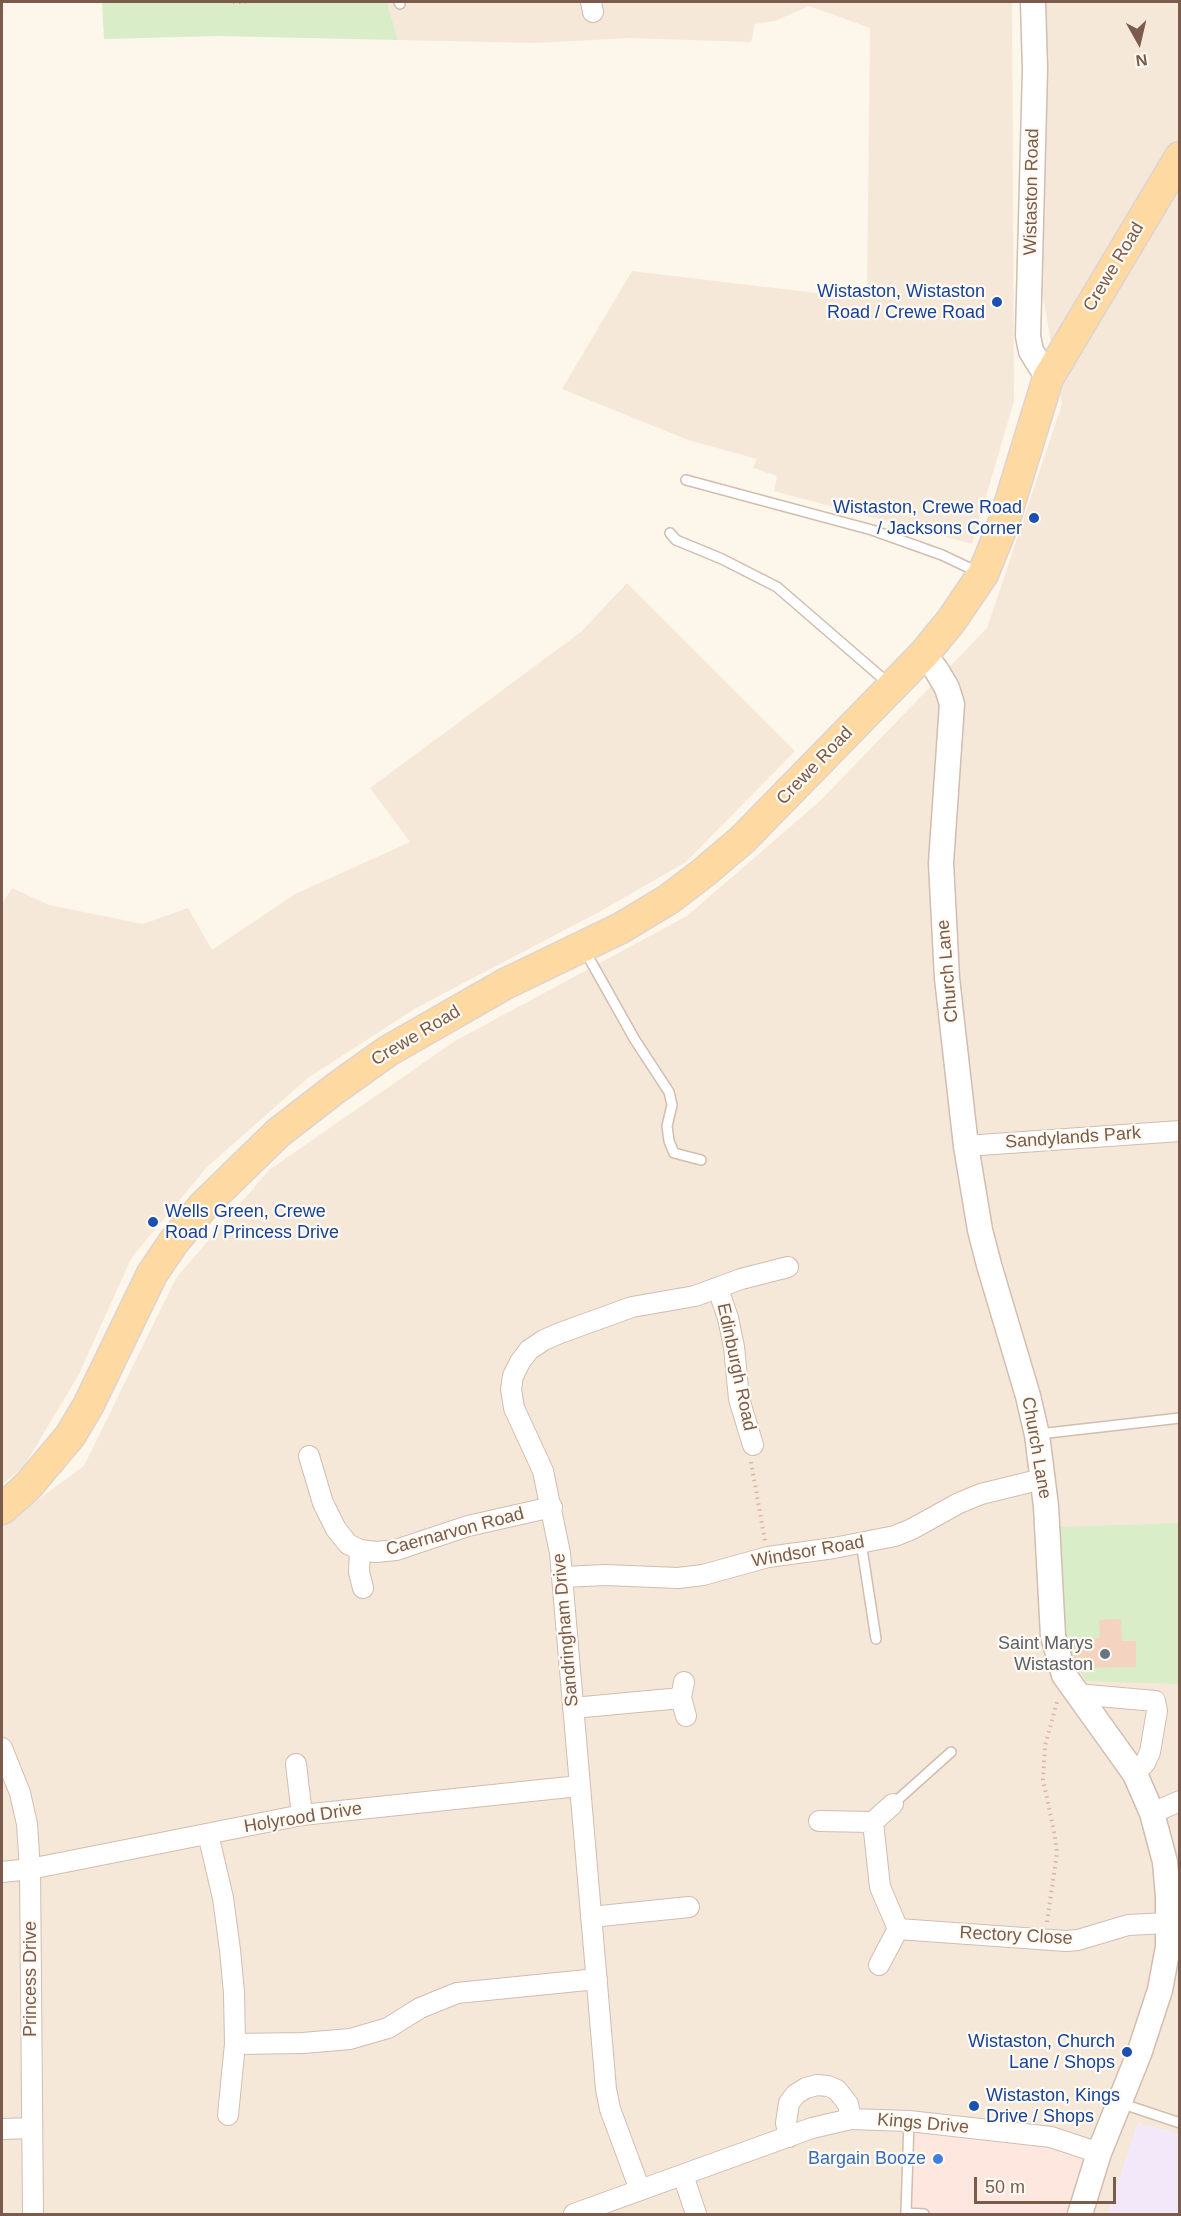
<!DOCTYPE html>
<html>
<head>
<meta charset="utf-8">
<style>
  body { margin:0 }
  #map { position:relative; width:1181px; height:2216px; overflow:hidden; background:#fdf6eb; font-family:Arial,sans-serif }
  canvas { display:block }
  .frame { position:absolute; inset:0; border:3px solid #7b5b4b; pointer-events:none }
  .north { position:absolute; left:1109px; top:12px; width:60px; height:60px; -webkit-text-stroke:4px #fffaf2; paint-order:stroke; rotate:172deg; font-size:16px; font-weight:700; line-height:24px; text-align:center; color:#7b5b4b }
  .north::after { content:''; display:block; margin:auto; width:21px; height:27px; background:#7b5b4b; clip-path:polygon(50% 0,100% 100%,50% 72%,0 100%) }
  .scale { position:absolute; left:974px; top:2177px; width:142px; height:27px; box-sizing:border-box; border:3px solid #7b5b4b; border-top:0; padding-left:8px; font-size:18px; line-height:21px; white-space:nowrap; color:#7b5b4b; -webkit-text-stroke:4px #fffaf2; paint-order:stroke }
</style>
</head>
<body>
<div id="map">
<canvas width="1181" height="2216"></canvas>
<div class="frame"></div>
<div class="north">N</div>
<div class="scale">50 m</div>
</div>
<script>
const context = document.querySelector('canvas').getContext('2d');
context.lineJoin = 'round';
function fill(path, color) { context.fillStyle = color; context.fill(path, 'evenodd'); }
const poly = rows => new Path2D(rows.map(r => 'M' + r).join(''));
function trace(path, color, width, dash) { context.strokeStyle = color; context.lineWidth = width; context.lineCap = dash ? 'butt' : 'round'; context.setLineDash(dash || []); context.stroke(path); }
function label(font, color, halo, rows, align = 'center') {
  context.font = font + ' Arial,sans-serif'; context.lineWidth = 4.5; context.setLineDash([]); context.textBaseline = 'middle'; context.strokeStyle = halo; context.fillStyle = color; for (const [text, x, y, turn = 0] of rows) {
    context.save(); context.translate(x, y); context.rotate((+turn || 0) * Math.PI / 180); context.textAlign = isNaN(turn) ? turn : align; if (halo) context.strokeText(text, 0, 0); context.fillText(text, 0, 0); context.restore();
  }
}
fill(poly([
  [387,2,1012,2,1014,401,972,544,774,491,777,476,753,468,757,459,688,440,562,389,632,271,867,299,870,28,809,6,775,21,755,24,751,42,629,38,536,43,398,40],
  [1040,2,1179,2,1179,2134,1138,2123,1108,2214,2,2214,2,1526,84,1466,176,1278,269,1170,455,1041,687,916,820,801,987,628,1062,404,1042,292],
  [627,583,795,751,686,862,599,912,416,1008,308,1078,208,1166,132,1257,78,1376,23,1468,2,1484,2,904,12,888,49,905,143,924,188,908,212,950,295,894,410,842,370,788,581,632]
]), '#f6e8d9');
fill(poly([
  [909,2121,1099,2153,1080,2214,906,2213]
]), '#fee7df');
fill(poly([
  [1138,2123,1179,2134,1179,2214,1108,2214]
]), '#f3e7fa');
fill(poly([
  [102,2,387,2,398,40,217,36,104,39],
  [1179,1523,1179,1684,1086,1681,1060,1634,1058,1527]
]), '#d8edc8');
fill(poly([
  [1121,1619,1122,1641,1136,1641,1136,1667,1077,1668,1074,1659,1074,1639,1100,1638,1099,1620]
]), '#f4d4c1');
const service = poly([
  [399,2,400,4],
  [686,480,872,530,942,555,980,573],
  [670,533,676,540,722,559,777,587,888,683],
  [585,951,635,1040,669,1092,672,1105,667,1126,669,1141,674,1153,701,1160],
  [1039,1434,1180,1418],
  [861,1542,876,1639],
  [893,1804,951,1752],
  [1120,2103,1180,2123],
  [909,2121,906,2213,924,2214]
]);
const minor = poly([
  [591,2,593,12],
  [966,1146,1180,1131],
  [718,1289,728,1318,734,1347,739,1399,753,1445],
  [309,1456,323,1503,336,1529,348,1544,360,1550,376,1552,396,1550,468,1526,552,1507],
  [360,1550,359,1572,363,1588],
  [563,1577,605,1575,678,1578,703,1575,768,1557,834,1548,895,1536,912,1529,959,1503,981,1494,1042,1479],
  [684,1682,681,1698,686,1716],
  [1076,1694,1155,1701,1157,1711,1150,1752,1145,1763,1135,1774],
  [573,1708,681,1698],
  [2,1748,20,1793,27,1824,30,1869,33,2214],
  [296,1764,302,1815],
  [1152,1813,1180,1801],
  [819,1821,873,1822,880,1887,898,1929,1066,1941,1078,1940,1128,1925,1168,1923],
  [873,1822,893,1804],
  [208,1834,223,1898,230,1950,234,1993,235,2044,228,2115],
  [2,1872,30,1869,302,1815,579,1786],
  [591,1917,689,1907],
  [879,1965,898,1929],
  [235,2044,303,2043,350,2039,388,2028,420,2008,457,1993,597,1979],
  [2,2129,32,2128],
  [789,2137,786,2123,789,2103,796,2094,806,2088,817,2085,828,2086,837,2090,848,2104,851,2119],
  [683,2175,696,2214],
  [640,2190,610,2109,606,2089,560,1553,543,1471,514,1408,511,1389,513,1376,520,1362,529,1350,544,1340,560,1333,632,1307,695,1296,741,1279,788,1267],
  [574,2214,812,2128,851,2119,909,2121,1051,2137,1099,2153]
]);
const tertiary = poly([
  [1033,2,1035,69,1028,336,1031,351,1048,378],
  [924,654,937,671,947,688,952,704,941,863,947,978,966,1146,980,1230,989,1265,1028,1396,1037,1435,1046,1506,1053,1636,1064,1675,1135,1774,1152,1813,1165,1862,1168,1896,1168,1947,1160,1990,1139,2054,1099,2153,1080,2214]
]);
const primary = poly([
  [2,1509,28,1486,70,1436,88,1406,152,1274,173,1243,204,1205,278,1133,336,1088,388,1051,505,984,621,928,669,899,703,873,742,840,924,654,951,621,983,574,1004,522,1048,378,1180,157]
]);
trace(service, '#d2bdaf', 12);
trace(minor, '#d2bdaf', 22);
trace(tertiary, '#d2bdaf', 27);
trace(primary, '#ddd4d0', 33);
trace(poly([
  [233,2,246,2],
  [751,1462,765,1541],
  [1047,1922,1057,1853,1054,1831,1043,1780,1045,1746,1057,1702]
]), '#dab7a3', 4, [1.5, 4.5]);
trace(service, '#fff', 9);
trace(minor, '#fff', 20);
trace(tertiary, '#fff', 24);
trace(primary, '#fed9a2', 30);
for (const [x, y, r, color] of [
  [997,302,6,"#1a4fb4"],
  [1034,518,6,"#1a4fb4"],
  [153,1222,6,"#1a4fb4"],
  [1105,1654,6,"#6b7280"],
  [1127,2052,6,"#1a4fb4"],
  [974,2106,6,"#1a4fb4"],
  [938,2159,6,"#3f7fe0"]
]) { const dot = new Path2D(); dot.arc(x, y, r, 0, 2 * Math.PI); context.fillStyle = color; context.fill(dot); trace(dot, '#fffaf2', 2); }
label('18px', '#7b5b4b', '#fffaf2', [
  ["Wistaston Road",1032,192,-89],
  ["Crewe Road",1114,267,-59],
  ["Crewe Road",815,766,-46],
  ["Church Lane",948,971,-95],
  ["Crewe Road",416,1036,-31],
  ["Sandylands Park",1073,1138,-4],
  ["Edinburgh Road",736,1367,78],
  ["Church Lane",1036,1448,80],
  ["Caernarvon Road",455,1532,-15],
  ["Windsor Road",808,1552,-10],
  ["Sandringham Drive",566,1630,-95],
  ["Holyrood Drive",303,1818,-9],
  ["Rectory Close",1016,1936,3],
  ["Princess Drive",31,1979,-90],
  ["Kings Drive",923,2124,5]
]);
label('18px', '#164399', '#fffaf2', [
  ["Wistaston, Wistaston",985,292],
  ["Road / Crewe Road",985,313],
  ["Wistaston, Crewe Road",1022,508],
  ["/ Jacksons Corner",1022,529],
  ["Wells Green, Crewe",165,1212,"left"],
  ["Road / Princess Drive",165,1233,"left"],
  ["Wistaston, Church",1115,2042],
  ["Lane / Shops",1115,2063],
  ["Wistaston, Kings",986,2096,"left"],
  ["Drive / Shops",986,2117,"left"]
], 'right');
label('18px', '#5b616d', '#fffaf2', [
  ["Saint Marys",1093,1644],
  ["Wistaston",1093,1665]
], 'right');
label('18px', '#366cbe', '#fffaf2', [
  ["Bargain Booze",926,2159]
], 'right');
</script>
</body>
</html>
